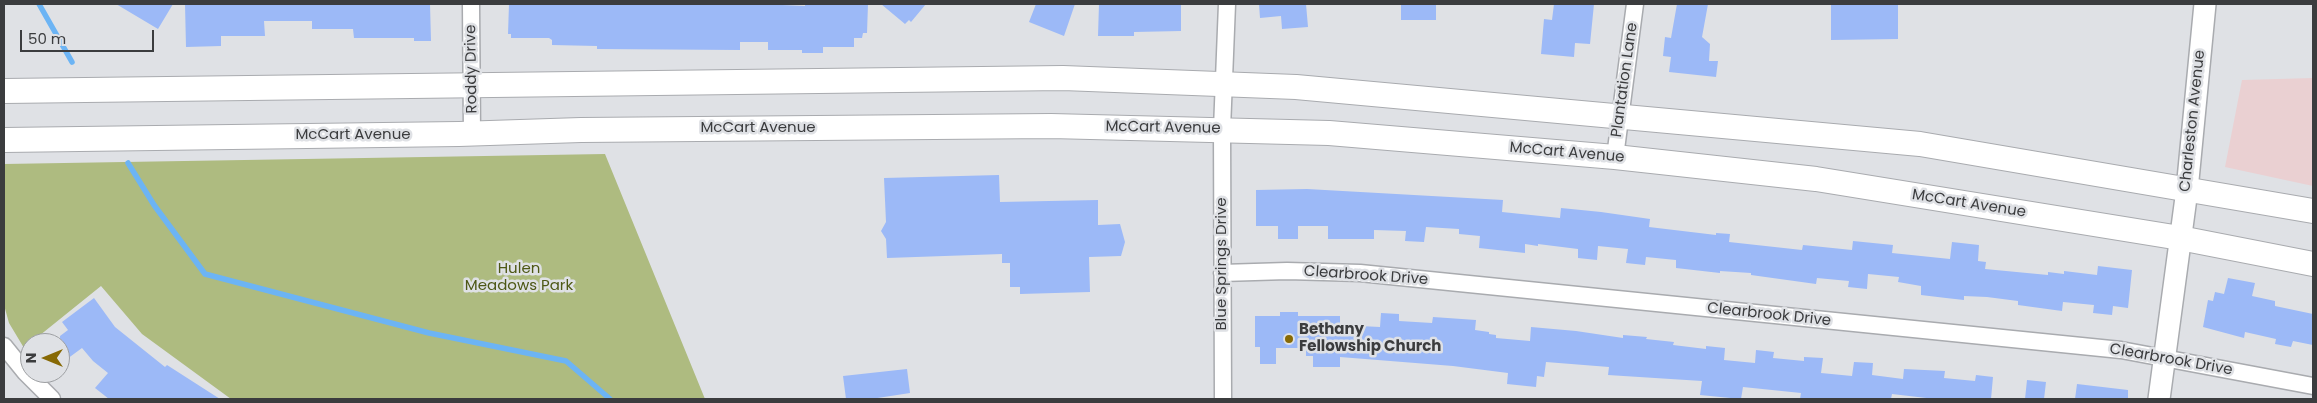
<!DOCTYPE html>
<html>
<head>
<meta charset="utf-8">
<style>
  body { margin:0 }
  #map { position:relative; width:2317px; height:403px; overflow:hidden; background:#dfe1e5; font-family:Poppins,sans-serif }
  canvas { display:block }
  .frame { position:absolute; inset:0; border:5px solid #3b3c3e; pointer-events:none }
  .north { position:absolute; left:20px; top:333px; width:50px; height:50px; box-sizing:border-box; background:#dfe1e5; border:1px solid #9d9fa2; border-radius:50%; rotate:270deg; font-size:14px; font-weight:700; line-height:20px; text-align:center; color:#3b3c3e }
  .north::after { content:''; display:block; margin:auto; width:18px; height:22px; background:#876905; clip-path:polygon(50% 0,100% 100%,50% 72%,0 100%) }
  .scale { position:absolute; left:20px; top:30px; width:134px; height:22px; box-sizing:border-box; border:2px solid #3b3c3e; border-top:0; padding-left:6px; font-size:15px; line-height:18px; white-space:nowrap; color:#3b3c3e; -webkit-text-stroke:4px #dfe1e5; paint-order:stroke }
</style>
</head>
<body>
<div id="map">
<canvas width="2317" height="403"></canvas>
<div class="frame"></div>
<div class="north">N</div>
<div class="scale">50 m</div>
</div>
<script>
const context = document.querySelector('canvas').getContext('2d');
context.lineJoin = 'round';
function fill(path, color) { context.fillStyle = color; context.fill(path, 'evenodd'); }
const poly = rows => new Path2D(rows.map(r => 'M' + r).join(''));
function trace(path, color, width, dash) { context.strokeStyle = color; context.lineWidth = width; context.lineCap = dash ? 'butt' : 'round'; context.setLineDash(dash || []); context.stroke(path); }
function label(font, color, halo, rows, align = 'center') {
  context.font = font + ' Poppins,sans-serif'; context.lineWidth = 5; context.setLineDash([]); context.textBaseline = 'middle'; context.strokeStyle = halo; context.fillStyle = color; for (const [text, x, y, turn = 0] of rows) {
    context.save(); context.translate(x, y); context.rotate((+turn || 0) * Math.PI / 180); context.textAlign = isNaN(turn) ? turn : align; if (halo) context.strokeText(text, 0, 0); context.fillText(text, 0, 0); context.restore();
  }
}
fill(poly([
  [2313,78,2313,186,2225,167,2242,80]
]), '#ead0d2');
fill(poly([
  [605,154,705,399,231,399,142,334,101,286,24,348,9,323,4,305,4,164]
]), '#aebb80');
trace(poly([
  [39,4,72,62],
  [128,163,154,205,205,274,429,333,566,361,610,399]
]), '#6cb4f4', 5.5);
fill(poly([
  [116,4,173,4,158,29],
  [185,4,430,4,431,41,414,41,414,38,354,38,353,29,312,29,312,21,264,21,265,36,221,36,221,46,186,47],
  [509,4,760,4,805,6,805,4,868,4,867,33,863,33,862,38,854,38,854,47,823,47,823,53,802,53,802,50,768,50,768,42,740,42,740,50,597,49,597,46,552,45,552,40,549,38,511,38,511,34,508,34],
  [881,4,926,4,911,22,909,20,905,24],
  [1036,4,1075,4,1064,36,1029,22],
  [1099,4,1181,4,1181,31,1134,32,1134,36,1098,36],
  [1259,4,1306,4,1308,27,1282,29,1281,16,1260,18],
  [1401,4,1436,4,1436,20,1401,20],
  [1554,4,1594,4,1590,44,1575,43,1574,57,1541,54,1544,19,1552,20],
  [1677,4,1708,4,1702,37,1710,44,1709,61,1718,61,1716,77,1669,72,1671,57,1663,56,1665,37,1671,38],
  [1831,4,1898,4,1898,39,1831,40],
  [999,175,1000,202,1098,200,1098,225,1120,224,1125,242,1121,256,1089,257,1090,292,1020,294,1020,287,1010,287,1010,263,1002,263,1002,254,887,258,886,239,881,231,886,222,884,178],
  [1307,189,1503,200,1502,212,1560,218,1561,208,1601,212,1650,219,1649,227,1716,235,1716,233,1730,234,1729,242,1802,250,1803,245,1852,250,1853,241,1893,245,1892,253,1950,259,1952,242,1979,245,1978,261,1986,262,1985,269,2048,275,2048,272,2064,274,2064,271,2097,275,2098,266,2132,270,2128,308,2113,306,2112,315,2093,313,2094,305,2063,302,2062,311,2018,305,2018,301,1987,297,1964,296,1964,300,1946,298,1921,295,1921,286,1898,282,1899,277,1868,274,1867,289,1848,287,1849,281,1817,278,1816,284,1751,275,1751,273,1720,271,1720,273,1676,268,1676,260,1646,257,1645,265,1626,263,1628,249,1598,246,1597,260,1578,258,1578,249,1538,244,1538,246,1525,244,1525,253,1479,248,1480,236,1459,234,1459,229,1426,227,1424,242,1405,241,1406,231,1374,230,1374,239,1328,239,1328,226,1298,226,1298,239,1278,239,1278,226,1256,226,1256,190],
  [2228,278,2255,283,2252,296,2275,301,2275,306,2313,314,2313,345,2293,341,2291,347,2275,344,2276,339,2245,332,2244,338,2203,327,2208,300,2213,301,2215,292,2224,294],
  [94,298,115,327,165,367,167,365,220,399,109,399,95,388,108,373,93,361,82,348,67,359,60,351,60,336,68,330,62,322],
  [1280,312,1298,312,1298,316,1340,316,1340,325,1380,327,1381,313,1399,314,1399,321,1432,323,1433,317,1476,320,1475,330,1489,332,1489,334,1496,335,1496,338,1530,341,1531,327,1576,331,1623,338,1623,335,1647,337,1646,339,1674,342,1673,345,1706,349,1706,346,1725,348,1724,360,1755,363,1756,350,1774,352,1773,358,1804,361,1804,357,1823,358,1821,373,1852,376,1854,362,1873,363,1872,375,1903,379,1904,369,1945,371,1944,378,1975,381,1976,375,1993,377,1991,399,1935,399,1892,394,1891,399,1800,399,1801,393,1743,387,1741,399,1700,395,1702,381,1608,375,1609,367,1546,362,1544,377,1537,376,1536,387,1507,384,1508,373,1453,366,1340,357,1340,367,1313,367,1313,356,1306,356,1306,348,1276,348,1276,364,1260,364,1260,347,1255,347,1255,316,1280,316],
  [907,369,910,393,871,399,846,399,843,376],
  [2027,380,2046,382,2044,399,2025,399],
  [2077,384,2128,390,2128,399,2075,399]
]), '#9cb9f7');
const minor = poly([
  [471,4,472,134],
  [1615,157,1635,4],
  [1222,273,1287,271,1360,273,2121,350,2313,386],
  [4,346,25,372,52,399],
  [1223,399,1222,129,1227,4]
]);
const tertiary = poly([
  [2159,399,2187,190,2205,4]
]);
const secondary = poly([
  [4,91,1063,78,1296,87,1920,144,2313,211],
  [4,140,459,134,581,130,1051,126,1329,133,1615,157,1816,179,2180,238,2313,264]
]);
trace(minor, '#a9abaf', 19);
trace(tertiary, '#a9abaf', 24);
trace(secondary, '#a9abaf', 26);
trace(minor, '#fff', 16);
trace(tertiary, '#fff', 21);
trace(secondary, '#fff', 24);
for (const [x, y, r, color] of [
  [1289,339,5,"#876905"]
]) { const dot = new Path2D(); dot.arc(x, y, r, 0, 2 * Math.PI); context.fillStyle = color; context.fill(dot); trace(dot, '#dfe1e5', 2); }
label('15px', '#3b3c3e', '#dfe1e5', [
  ["Roddy Drive",472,69,-91],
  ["Plantation Lane",1625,80,-82],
  ["Charleston Avenue",2193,121,-84],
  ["McCart Avenue",758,128],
  ["McCart Avenue",1163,128,1],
  ["McCart Avenue",353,135],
  ["McCart Avenue",1567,153,5],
  ["McCart Avenue",1969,204,9],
  ["Blue Springs Drive",1222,264,-90],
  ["Clearbrook Drive",1366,276,4],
  ["Clearbrook Drive",1769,315,6],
  ["Clearbrook Drive",2171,360,10]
]);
label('15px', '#4d5815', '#dfe1e5', [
  ["Hulen",519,269],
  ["Meadows Park",519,286]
]);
label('bold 15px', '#3b3c3e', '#dfe1e5', [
  ["Bethany",1299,330],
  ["Fellowship Church",1299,347]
], 'left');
</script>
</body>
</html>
